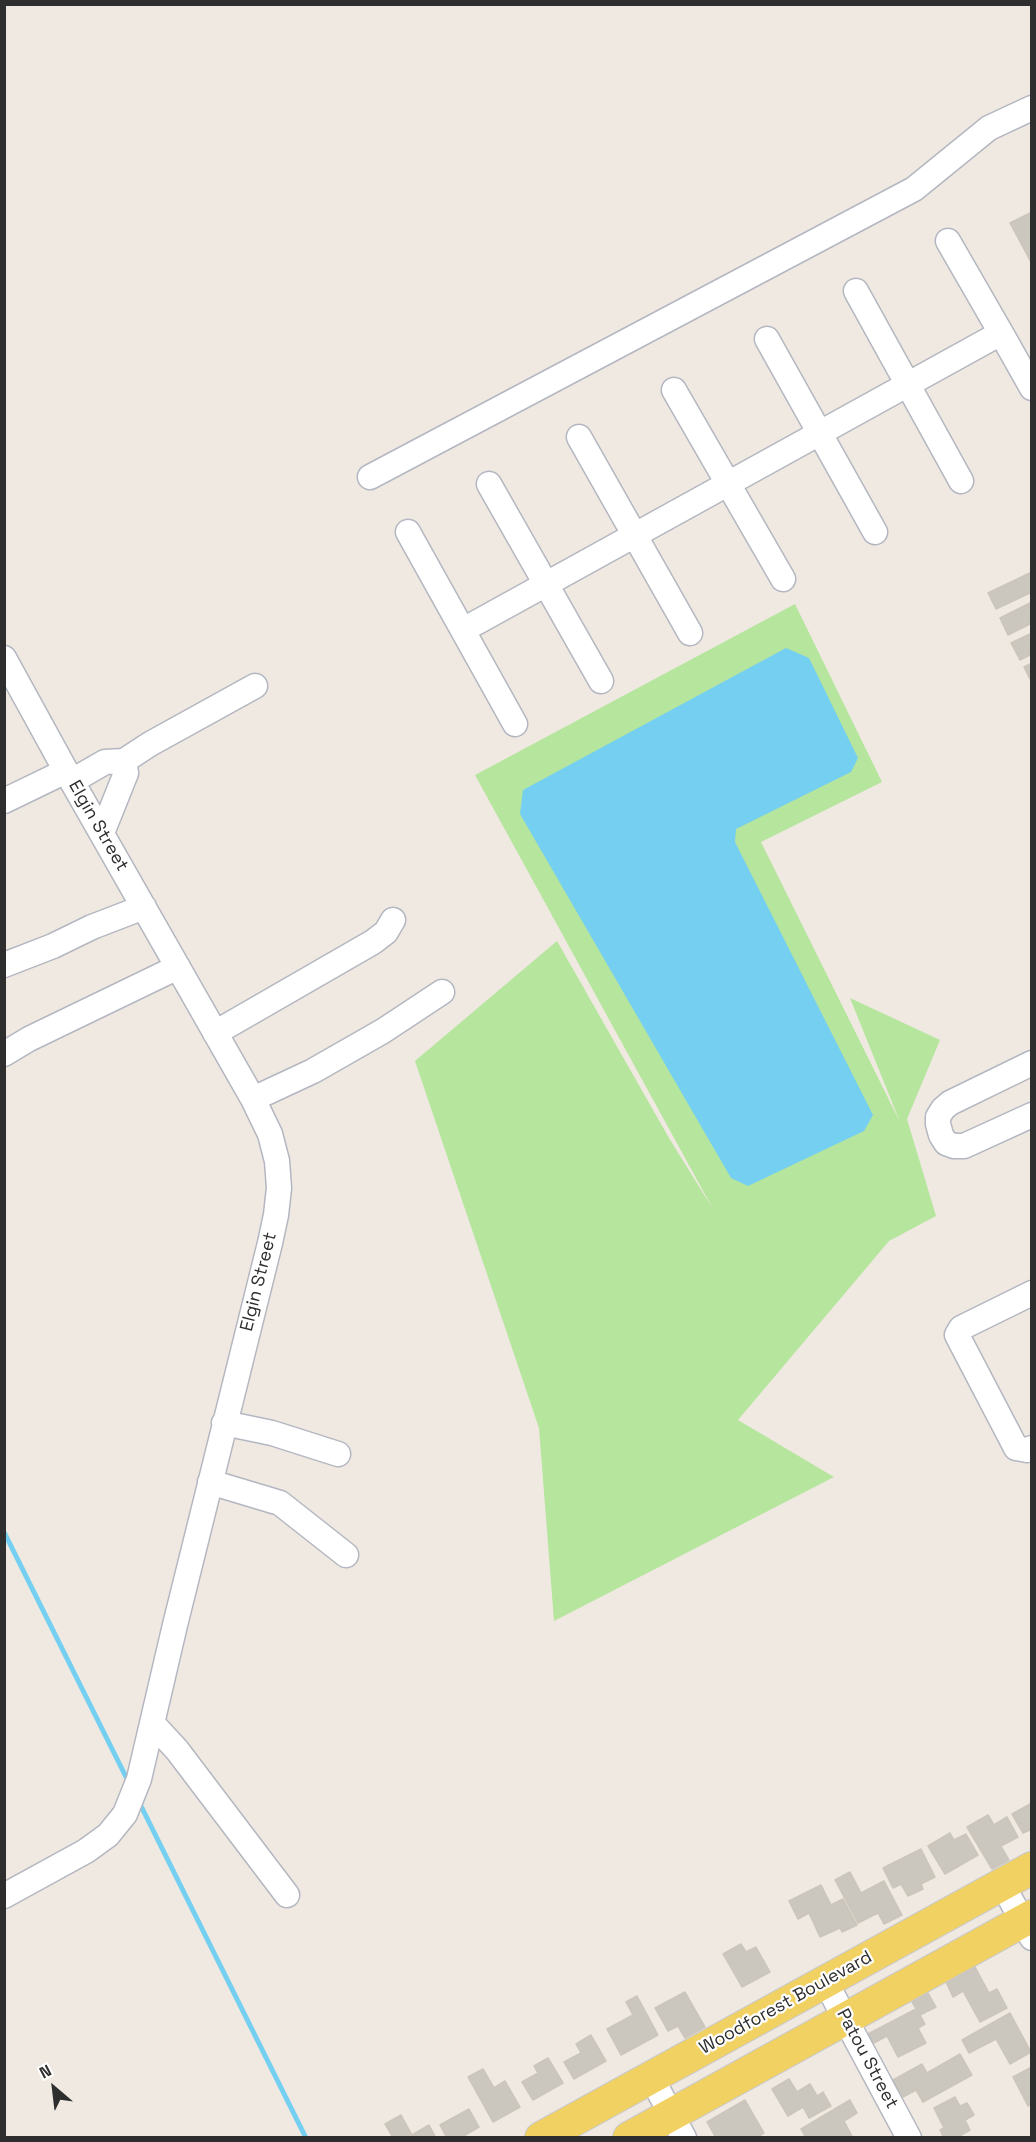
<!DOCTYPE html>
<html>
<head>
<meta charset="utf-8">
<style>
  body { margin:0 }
  #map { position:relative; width:1036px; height:2142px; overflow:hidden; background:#efe9e1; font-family:"Space Grotesk",sans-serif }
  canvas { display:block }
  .frame { position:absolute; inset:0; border:6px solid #2e2e2e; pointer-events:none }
  .north { position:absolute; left:24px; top:2058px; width:60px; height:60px; -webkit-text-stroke:4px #fff; paint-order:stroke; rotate:332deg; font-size:16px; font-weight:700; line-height:24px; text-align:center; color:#2e2e2e }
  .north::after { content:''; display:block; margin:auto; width:21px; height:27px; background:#2e2e2e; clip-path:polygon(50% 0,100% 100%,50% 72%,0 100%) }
</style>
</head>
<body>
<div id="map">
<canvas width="1036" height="2142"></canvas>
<div class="frame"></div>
<div class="north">N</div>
</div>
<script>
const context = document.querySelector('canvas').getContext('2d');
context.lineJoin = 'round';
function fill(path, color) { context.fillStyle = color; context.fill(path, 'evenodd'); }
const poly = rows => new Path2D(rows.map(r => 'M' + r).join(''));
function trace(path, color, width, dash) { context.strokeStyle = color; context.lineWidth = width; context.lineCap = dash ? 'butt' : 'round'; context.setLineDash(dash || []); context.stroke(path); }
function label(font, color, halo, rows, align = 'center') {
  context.font = font + ' "Space Grotesk",sans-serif'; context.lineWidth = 4.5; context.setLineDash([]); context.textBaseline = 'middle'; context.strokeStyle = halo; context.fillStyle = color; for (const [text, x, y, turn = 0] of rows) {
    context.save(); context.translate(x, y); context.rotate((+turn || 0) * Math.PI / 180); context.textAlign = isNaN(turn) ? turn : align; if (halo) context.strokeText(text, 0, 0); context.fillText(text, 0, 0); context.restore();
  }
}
fill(poly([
  [795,604,882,782,761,842,900,1122,850,998,940,1040,907,1119,936,1216,889,1241,738,1420,834,1477,554,1621,539,1428,415,1061,557,941,669,1138,713,1209,475,775]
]), '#b6e59e');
fill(poly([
  [786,648,809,658,858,758,851,772,736,829,735,842,873,1115,864,1131,748,1186,731,1178,520,814,523,790]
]), '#75cff0');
trace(poly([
  [4,1532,129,1783],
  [139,1802,306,2138]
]), '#75cff0', 5);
const building = poly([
  [1032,212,1032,264,1010,223,1032,212],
  [1032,572,1032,592,996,609,988,593,1032,572],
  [1032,602,1032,623,1008,635,1000,618,1032,602],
  [1032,633,1032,654,1020,660,1011,643,1032,633],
  [1032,663,1032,683,1024,667,1032,663],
  [1032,1803,1032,1829,1023,1833,1012,1814,1032,1803],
  [988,1815,994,1825,1007,1817,1018,1837,1001,1846,1009,1860,992,1869,967,1827,988,1815],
  [950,1833,954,1840,966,1834,978,1855,945,1874,928,1846,950,1833],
  [921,1849,935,1877,921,1884,923,1889,908,1896,901,1884,893,1888,883,1868,921,1849],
  [850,1872,861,1893,884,1881,902,1915,884,1924,878,1913,858,1923,835,1880,850,1872],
  [821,1885,831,1905,843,1899,857,1925,842,1932,840,1928,820,1937,809,1913,798,1919,789,1901,821,1885],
  [741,1944,746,1952,756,1947,770,1972,742,1987,723,1954,741,1944],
  [975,1967,989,1993,997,1989,1007,2008,980,2022,963,1991,953,1997,946,1982,975,1967],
  [685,1992,705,2027,685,2038,678,2026,668,2031,655,2008,685,1992],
  [928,1993,936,2007,920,2015,925,2024,918,2028,926,2043,898,2057,887,2036,870,2045,866,2035,916,2009,912,2002,928,1993],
  [637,1996,658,2035,621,2055,607,2029,633,2015,626,2002,637,1996],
  [1010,2013,1031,2052,1010,2064,996,2039,969,2053,962,2040,1010,2013],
  [591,2035,606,2061,574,2079,564,2062,581,2053,576,2044,591,2035],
  [960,2054,972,2075,923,2102,916,2090,903,2097,893,2080,922,2064,927,2073,960,2054],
  [548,2058,563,2083,533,2100,522,2082,538,2073,534,2066,548,2058],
  [1032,2067,1032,2104,1028,2106,1013,2077,1032,2067],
  [483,2069,494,2088,505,2081,520,2107,493,2122,468,2077,483,2069],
  [789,2079,797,2092,810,2084,817,2096,823,2092,831,2106,809,2118,803,2107,788,2116,772,2089,789,2079],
  [955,2097,960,2106,967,2103,974,2115,965,2120,970,2130,956,2138,944,2138,940,2130,944,2128,934,2108,955,2097],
  [745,2100,764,2133,757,2138,716,2138,707,2122,745,2100],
  [850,2100,857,2113,844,2121,853,2138,806,2138,801,2129,850,2100],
  [469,2109,479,2127,460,2138,447,2138,440,2125,469,2109],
  [401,2115,412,2135,429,2125,436,2138,393,2138,385,2124,401,2115]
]);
fill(building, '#cbc7bf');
trace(building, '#cbc5ba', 1.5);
const minor = poly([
  [948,241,1001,333],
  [856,291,961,481],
  [767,339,875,532],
  [674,390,783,579],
  [579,437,690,633],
  [370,477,914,189,989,128,1032,108],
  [489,484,601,681],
  [408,532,515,724],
  [463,630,1001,333,1032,388],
  [4,658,66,771,253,1099,270,1134,277,1161,279,1188,276,1215,270,1243,175,1625,139,1779,125,1814,108,1835,86,1851,4,1896],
  [72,781,105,762,124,761,150,744,255,686],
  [4,801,66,771],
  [102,833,126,773,124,761],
  [4,965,53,946,92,927,144,907],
  [215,1033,373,942,386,932,393,920],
  [4,1054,29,1039,178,967],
  [1032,1063,950,1103,943,1109,938,1117,938,1124,941,1135,946,1143,954,1146,964,1146,1032,1115],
  [253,1099,313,1071,383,1031,442,992],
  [1032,1293,961,1328,957,1335,1016,1448,1027,1450,1032,1448],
  [224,1423,272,1433,338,1454],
  [210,1482,280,1503,346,1555],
  [153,1724,177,1750,287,1895],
  [1002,1884,1032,1938],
  [825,1981,909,2138],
  [651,2077,684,2138]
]);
const major = poly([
  [541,2138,1032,1868],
  [629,2138,1032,1916]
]);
trace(minor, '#b4b7c1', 27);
trace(major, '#c9c9c9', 34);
trace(minor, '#fff', 24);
trace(major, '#f2d163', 32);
label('18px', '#2e2e2e', '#fff', [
  ["Elgin Street",98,826,60],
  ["Elgin Street",259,1282,-76],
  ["Woodforest Boulevard",786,2003,-29],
  ["Patou Street",867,2059,62]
]);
</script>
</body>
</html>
